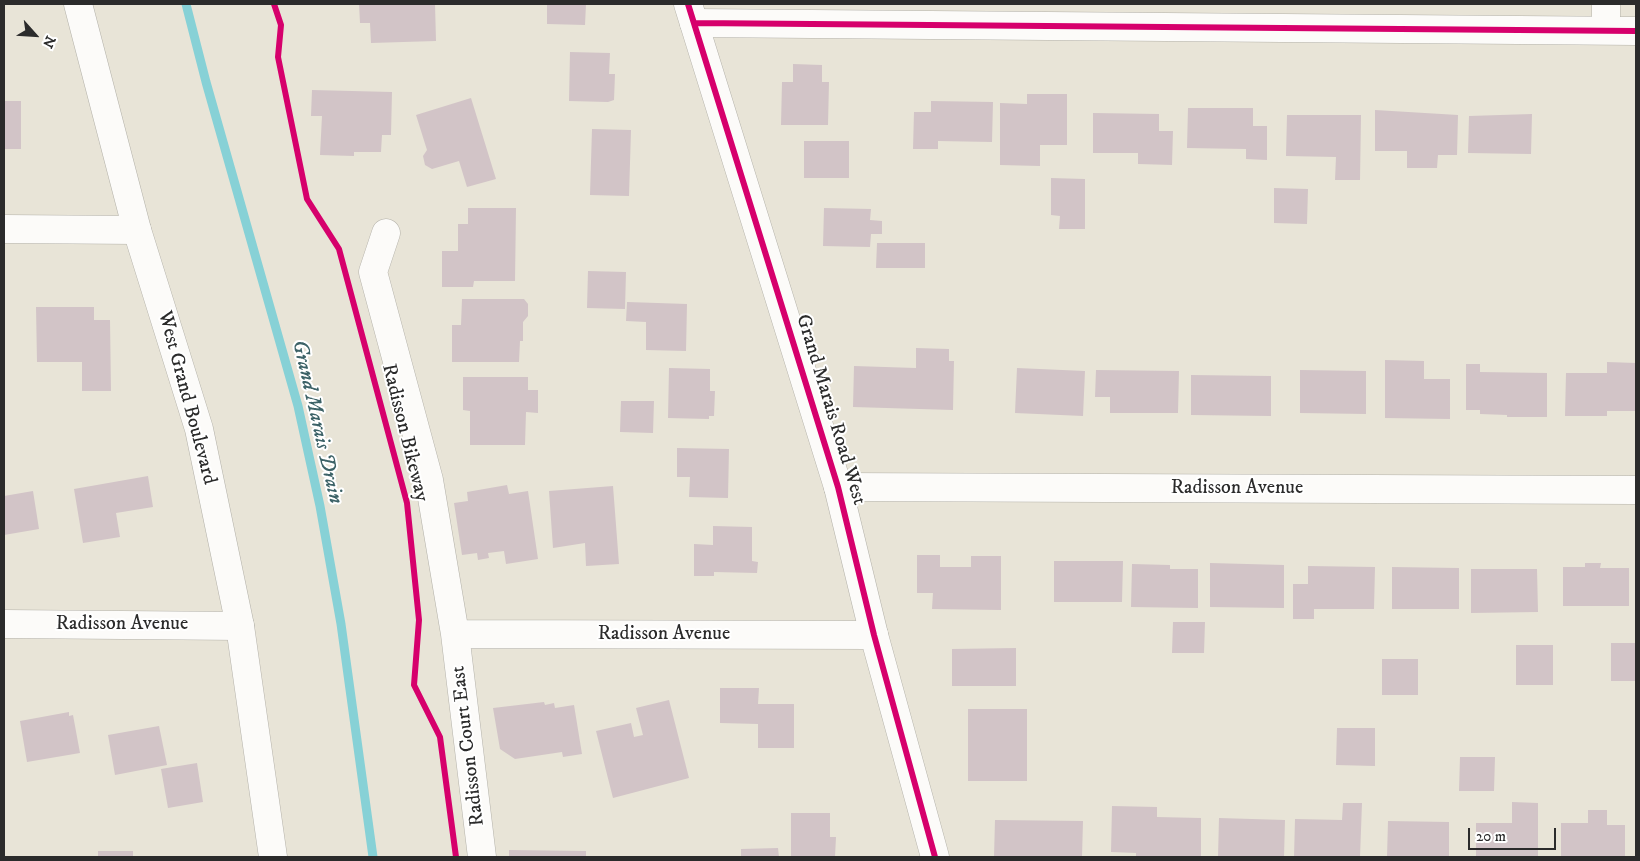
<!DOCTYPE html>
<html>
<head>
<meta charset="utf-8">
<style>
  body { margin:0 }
  #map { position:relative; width:1640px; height:861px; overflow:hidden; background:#e8e4d7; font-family:"IM FELL DW Pica",serif }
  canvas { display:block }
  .frame { position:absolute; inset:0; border:5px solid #2b2b2b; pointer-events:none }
  .north { position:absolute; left:10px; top:10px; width:50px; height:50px; -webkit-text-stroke:4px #fff; paint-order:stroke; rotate:116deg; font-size:14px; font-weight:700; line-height:20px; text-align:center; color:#2b2b2b }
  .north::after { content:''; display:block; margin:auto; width:18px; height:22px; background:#2b2b2b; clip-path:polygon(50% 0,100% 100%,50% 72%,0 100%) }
  .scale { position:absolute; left:1468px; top:828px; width:88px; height:22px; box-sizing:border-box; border:2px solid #2b2b2b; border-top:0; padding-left:6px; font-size:15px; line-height:18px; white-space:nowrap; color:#2b2b2b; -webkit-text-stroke:4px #fff; paint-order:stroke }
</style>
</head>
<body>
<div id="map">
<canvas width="1640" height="861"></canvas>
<div class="frame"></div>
<div class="north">N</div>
<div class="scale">20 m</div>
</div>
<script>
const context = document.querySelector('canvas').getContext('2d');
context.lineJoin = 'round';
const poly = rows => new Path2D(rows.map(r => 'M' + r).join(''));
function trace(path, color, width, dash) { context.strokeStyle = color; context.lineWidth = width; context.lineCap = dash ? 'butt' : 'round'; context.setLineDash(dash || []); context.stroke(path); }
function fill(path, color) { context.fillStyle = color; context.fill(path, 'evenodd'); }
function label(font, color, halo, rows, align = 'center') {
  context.font = font + ' "IM FELL DW Pica",serif'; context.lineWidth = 4; context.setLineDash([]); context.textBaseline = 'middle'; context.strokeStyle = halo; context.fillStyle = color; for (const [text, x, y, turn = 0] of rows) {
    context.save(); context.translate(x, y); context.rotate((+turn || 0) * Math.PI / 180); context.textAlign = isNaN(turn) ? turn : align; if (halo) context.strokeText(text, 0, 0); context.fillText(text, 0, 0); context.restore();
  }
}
trace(poly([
  [186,4,206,82,298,406,320,506,341,624,373,857]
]), '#87d1d6', 9);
fill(poly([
  [359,4,435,4,436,41,371,43,370,23,360,23],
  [547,4,586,4,585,25,547,24],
  [570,52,610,53,609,74,615,74,614,100,608,102,569,101],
  [793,64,822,65,822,82,829,82,828,125,781,125,782,82,793,82],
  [312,90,392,92,391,135,382,135,381,152,354,152,354,156,320,155,322,116,311,116],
  [1027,94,1067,94,1067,145,1040,145,1040,166,1000,165,1000,103,1027,104],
  [471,98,496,179,467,187,459,161,432,169,425,165,423,156,427,150,416,115],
  [4,101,21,101,21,149,4,149],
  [931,101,993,102,992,142,938,141,938,149,913,149,914,112,931,112],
  [1188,108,1253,108,1253,126,1267,126,1267,160,1246,159,1246,149,1187,148],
  [1375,110,1458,115,1457,155,1438,155,1437,168,1407,168,1407,151,1375,151],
  [1093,113,1159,114,1159,131,1173,131,1172,165,1138,164,1138,153,1093,153],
  [1532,114,1531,154,1468,153,1469,116],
  [1287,115,1361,115,1360,180,1335,180,1336,157,1286,156],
  [592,129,631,130,629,196,590,195],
  [804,141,849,141,849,178,804,178],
  [1051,178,1085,179,1085,229,1059,229,1060,216,1051,215],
  [1274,188,1308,189,1307,224,1274,223],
  [468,208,516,208,515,281,474,281,473,287,442,287,442,251,458,251,458,224,468,224],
  [824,208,871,209,870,220,882,221,882,234,871,234,870,247,823,246],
  [877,243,925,243,925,268,876,268],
  [588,271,626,272,625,309,587,308],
  [462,299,524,299,528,304,528,316,523,322,523,341,520,341,519,362,452,362,452,325,461,325],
  [627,302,687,304,686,351,646,350,646,322,626,321],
  [36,307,94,307,94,320,110,320,111,391,82,391,82,362,37,362],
  [916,348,949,349,949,361,954,361,953,410,853,407,854,366,916,368],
  [1385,360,1424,361,1424,379,1450,379,1450,419,1385,418],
  [1607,362,1636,363,1636,411,1607,411,1607,416,1565,416,1566,373,1607,373],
  [1466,364,1480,364,1480,372,1547,373,1547,417,1507,417,1507,415,1480,414,1480,410,1466,410],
  [669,368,710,369,710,391,715,391,714,416,709,416,709,419,668,418],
  [1017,368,1085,371,1083,416,1015,413],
  [1096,370,1179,371,1178,413,1110,413,1110,397,1095,397],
  [1300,370,1366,371,1366,414,1300,413],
  [1191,375,1271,376,1271,416,1191,415],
  [463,377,528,377,528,390,538,390,538,413,526,412,525,445,470,445,470,411,463,410],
  [621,401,654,401,653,433,620,432],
  [677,448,729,449,728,498,689,497,690,477,677,477],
  [148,476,153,507,116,513,120,537,83,543,74,489],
  [507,485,509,494,528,491,538,559,506,564,504,551,488,553,489,558,478,560,477,553,462,555,454,503,468,501,467,492],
  [613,486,619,564,586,566,585,543,553,548,549,491],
  [33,491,39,529,4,535,4,496],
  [713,526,752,527,752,561,758,562,757,573,714,572,714,576,694,576,694,544,713,545],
  [917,555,940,555,940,567,971,567,971,556,1001,556,1001,610,932,609,933,593,917,593],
  [1054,561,1123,561,1122,602,1054,602],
  [1210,563,1284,565,1284,608,1210,607],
  [1585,563,1601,563,1600,568,1629,568,1629,606,1563,606,1563,567,1585,567],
  [1132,564,1170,565,1170,569,1198,569,1198,608,1131,607],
  [1308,566,1375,567,1374,609,1314,609,1314,619,1293,619,1293,584,1308,584],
  [1392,567,1459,568,1459,609,1392,609],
  [1471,569,1537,569,1538,612,1471,613],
  [1173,622,1205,622,1204,653,1172,653],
  [1611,643,1636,643,1636,681,1611,681],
  [1516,645,1553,645,1553,685,1516,685],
  [1016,648,1016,686,952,686,952,649],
  [1382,659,1418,659,1418,695,1382,695],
  [720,688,759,688,758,704,794,704,794,748,758,748,758,724,720,723],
  [669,700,689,778,613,798,596,731,631,723,634,737,643,735,636,708],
  [544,702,545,705,554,703,555,708,574,705,582,754,563,757,562,752,515,759,500,749,493,708],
  [968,709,1027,709,1027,781,968,781],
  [69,712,69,716,73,715,80,753,27,762,20,721],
  [159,726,167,765,115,775,108,735],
  [1337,728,1375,728,1375,766,1336,765],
  [1460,757,1495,757,1494,791,1459,791],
  [197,763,203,802,168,808,161,769],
  [1512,802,1538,803,1538,857,1476,857,1476,823,1512,823],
  [1343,803,1362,803,1360,857,1294,857,1295,819,1342,820],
  [1112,806,1157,807,1157,817,1201,818,1201,857,1136,857,1136,853,1111,852],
  [1588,810,1607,810,1607,825,1625,825,1625,857,1561,857,1561,823,1588,823],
  [791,813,830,813,830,837,836,837,835,857,791,857],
  [1219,818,1285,820,1284,857,1218,857],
  [995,820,1083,821,1082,857,994,857],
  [1388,821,1449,822,1449,857,1387,857],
  [778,848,779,857,741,857,741,849],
  [509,850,586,851,586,857,509,857],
  [98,851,133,851,133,857,98,857]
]), '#d2c4c7');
const street = poly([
  [694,23,1636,31],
  [1606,30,1606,4],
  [4,229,137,230],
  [386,233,373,272,429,480,455,634,482,857],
  [838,487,1636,490],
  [4,624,240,626],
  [455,634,874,635]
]);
const secondary = poly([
  [78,4,137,230,199,429,240,626,273,857],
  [688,4,838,487,874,635,935,857]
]);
trace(street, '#b3b1a9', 29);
trace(secondary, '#b3b1a9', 29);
trace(street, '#fcfbf9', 28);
trace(secondary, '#fcfbf9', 28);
trace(poly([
  [274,4,281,25,278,57,307,199,339,249,407,503,419,620,414,685,440,737,456,857],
  [688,4,838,487,874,635,935,857],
  [694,23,1636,31]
]), '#d6006c', 6);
label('20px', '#2b2b2b', '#fff', [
  ["West Grand Boulevard",186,398,75],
  ["Grand Marais Road West",830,410,73],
  ["Radisson Bikeway",404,433,76],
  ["Radisson Avenue",1237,489],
  ["Radisson Avenue",122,625],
  ["Radisson Avenue",664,635],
  ["Radisson Court East",469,746,-97]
]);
label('italic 21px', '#3c6267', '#fff', [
  ["Grand Marais Drain",316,422,77]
]);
</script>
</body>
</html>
